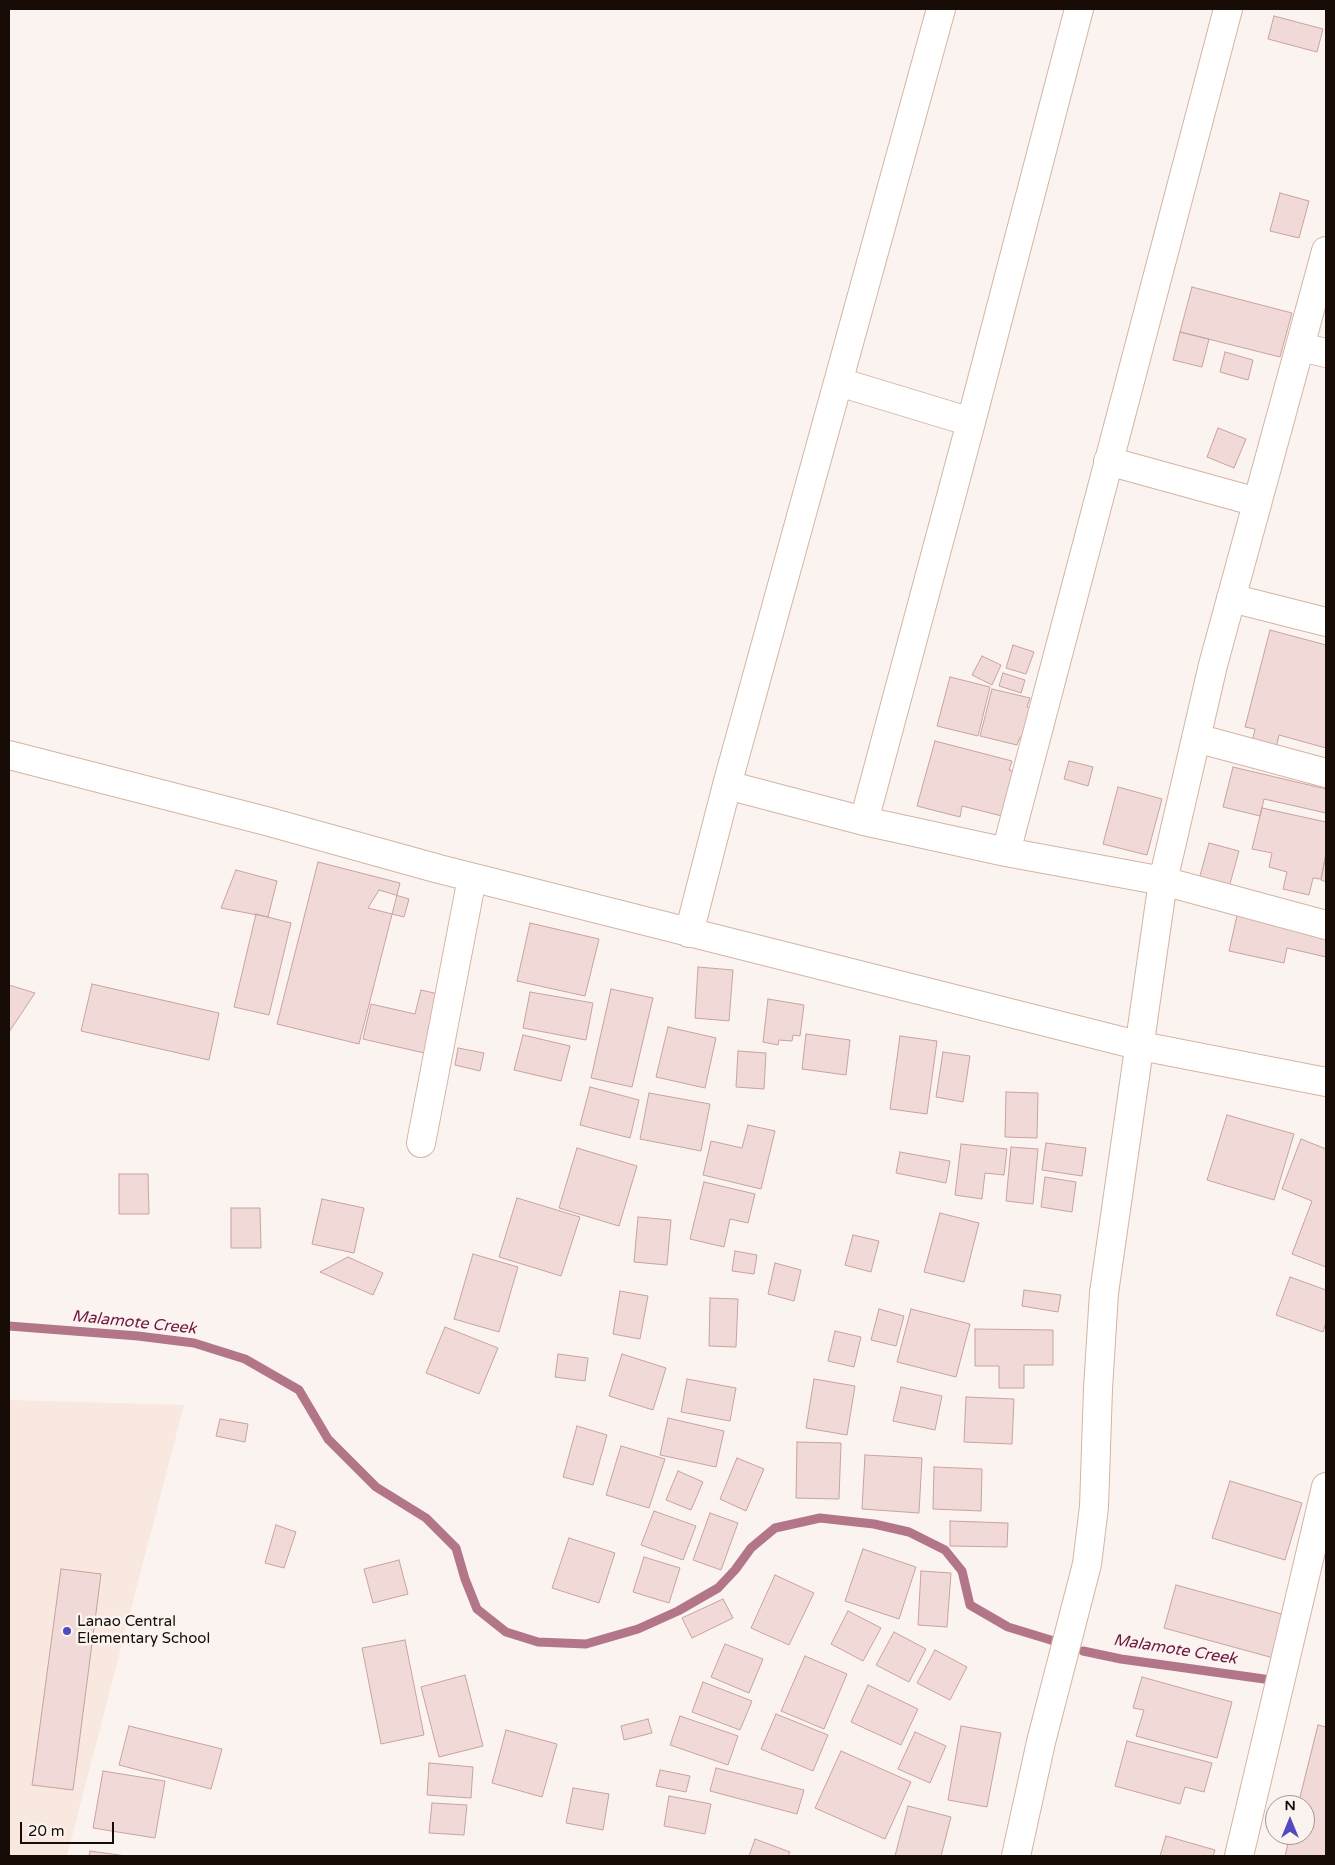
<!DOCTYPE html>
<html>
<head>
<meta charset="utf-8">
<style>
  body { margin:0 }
  #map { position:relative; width:1335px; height:1865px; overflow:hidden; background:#fbf3f0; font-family:"Varela Round",sans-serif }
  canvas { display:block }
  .frame { position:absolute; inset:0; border:10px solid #170c06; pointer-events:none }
  .north { position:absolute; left:1265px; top:1795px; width:50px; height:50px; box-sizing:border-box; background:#fbf3f0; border:1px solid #a09792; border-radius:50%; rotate:0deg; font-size:14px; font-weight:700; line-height:20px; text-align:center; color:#170c06 }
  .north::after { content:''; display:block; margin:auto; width:18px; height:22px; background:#524ac1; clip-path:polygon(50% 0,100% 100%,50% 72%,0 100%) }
  .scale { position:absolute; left:20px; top:1822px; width:94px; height:22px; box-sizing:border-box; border:2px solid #170c06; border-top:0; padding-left:6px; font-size:15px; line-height:18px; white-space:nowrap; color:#170c06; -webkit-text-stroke:4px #fbf3f0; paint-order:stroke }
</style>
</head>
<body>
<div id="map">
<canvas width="1335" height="1865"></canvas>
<div class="frame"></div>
<div class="north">N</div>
<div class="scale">20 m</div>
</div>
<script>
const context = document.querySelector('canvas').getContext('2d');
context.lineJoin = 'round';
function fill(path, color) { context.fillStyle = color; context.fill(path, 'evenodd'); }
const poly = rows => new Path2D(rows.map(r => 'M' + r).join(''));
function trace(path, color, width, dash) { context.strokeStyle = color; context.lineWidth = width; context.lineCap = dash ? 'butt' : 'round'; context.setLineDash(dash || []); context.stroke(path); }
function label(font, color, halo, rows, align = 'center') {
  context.font = font + ' "Varela Round",sans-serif'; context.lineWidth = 5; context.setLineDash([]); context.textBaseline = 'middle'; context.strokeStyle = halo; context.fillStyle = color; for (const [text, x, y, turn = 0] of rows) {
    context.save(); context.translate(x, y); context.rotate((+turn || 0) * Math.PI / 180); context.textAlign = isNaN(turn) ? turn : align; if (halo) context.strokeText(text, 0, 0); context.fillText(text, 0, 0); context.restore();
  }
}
fill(poly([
  [9,1400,184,1405,67,1856,9,1856]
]), '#f9e8df');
trace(poly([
  [9,1326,138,1336,194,1343,245,1359,299,1390,328,1439,376,1487,426,1518,456,1548,465,1579,477,1609,506,1632,538,1642,586,1644,638,1629,678,1611,718,1588,735,1570,751,1548,775,1528,820,1518,874,1524,909,1532,945,1550,962,1571,970,1605,1008,1627,1054,1641],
  [1083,1651,1121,1659,1264,1679]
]), '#b27688', 9);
const building = poly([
  [1274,16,1323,29,1317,52,1268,39,1274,16],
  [1280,193,1309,201,1299,238,1270,231,1280,193],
  [1192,287,1292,313,1280,357,1180,332,1192,287],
  [1180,332,1209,339,1202,367,1173,360,1180,332],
  [1225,352,1253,360,1248,380,1220,372,1225,352],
  [1218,428,1246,439,1234,468,1207,457,1218,428],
  [1270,630,1326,645,1326,748,1279,735,1276,748,1252,742,1255,729,1245,727,1270,630],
  [1013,645,1034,652,1026,674,1006,668,1013,645],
  [982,656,1001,665,992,685,972,675,982,656],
  [1003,673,1025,680,1021,693,999,686,1003,673],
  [950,677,990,687,978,736,937,726,950,677],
  [992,689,1030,698,1027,707,1041,711,1033,741,1020,737,1017,745,980,736,992,689],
  [935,741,1012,761,1009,770,1022,773,1010,818,962,806,960,817,917,806,935,741],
  [1069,761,1093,767,1088,786,1064,779,1069,761],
  [1233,767,1326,789,1326,813,1264,799,1260,816,1223,807,1233,767],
  [1118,787,1162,799,1147,855,1103,844,1118,787],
  [1262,808,1326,822,1326,854,1321,879,1313,878,1309,895,1283,889,1287,872,1269,867,1272,853,1252,849,1262,808],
  [1209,843,1239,851,1228,891,1198,883,1209,843],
  [1326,854,1326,882,1321,880,1326,854],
  [318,862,400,883,359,1044,277,1024,318,862],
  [236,870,277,881,268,917,221,908,236,870],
  [379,890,409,899,404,917,368,908,379,890],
  [1238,911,1326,932,1326,957,1287,948,1284,963,1229,951,1238,911],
  [256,914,291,923,269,1015,234,1007,256,914],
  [530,923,599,939,585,996,517,981,530,923],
  [698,967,733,970,729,1021,695,1018,698,967],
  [92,984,219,1013,209,1060,81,1031,92,984],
  [9,985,35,993,9,1032,9,985],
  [611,989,653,998,632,1087,591,1078,611,989],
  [421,990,447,996,433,1055,363,1039,371,1004,415,1014,421,990],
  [530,992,593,1003,586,1040,523,1028,530,992],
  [768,999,804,1005,800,1036,793,1035,792,1041,779,1040,778,1045,763,1042,768,999],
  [668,1027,716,1038,705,1088,656,1077,668,1027],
  [806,1034,850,1040,846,1075,802,1069,806,1034],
  [523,1035,570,1046,561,1081,514,1070,523,1035],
  [900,1036,937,1041,927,1114,890,1109,900,1036],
  [458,1048,484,1053,480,1071,455,1065,458,1048],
  [738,1051,766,1053,764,1089,736,1087,738,1051],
  [943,1052,970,1056,963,1102,936,1097,943,1052],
  [590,1087,639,1100,630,1138,580,1125,590,1087],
  [1006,1092,1038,1093,1037,1138,1005,1137,1006,1092],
  [649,1093,710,1104,701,1151,640,1139,649,1093],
  [1227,1115,1294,1134,1274,1200,1207,1180,1227,1115],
  [748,1125,775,1131,761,1189,703,1175,711,1141,742,1148,748,1125],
  [1301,1139,1326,1149,1326,1267,1292,1254,1312,1201,1282,1189,1301,1139],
  [1046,1143,1086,1148,1082,1176,1042,1170,1046,1143],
  [961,1144,1007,1149,1004,1175,985,1173,982,1199,955,1195,961,1144],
  [1011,1147,1038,1149,1033,1204,1006,1201,1011,1147],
  [577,1148,637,1166,619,1226,559,1208,577,1148],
  [900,1152,950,1161,946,1183,896,1173,900,1152],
  [119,1174,148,1174,149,1214,119,1214,119,1174],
  [1045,1177,1076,1182,1072,1212,1041,1207,1045,1177],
  [704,1182,755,1194,748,1223,730,1219,724,1247,690,1239,704,1182],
  [517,1198,580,1217,561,1276,499,1257,517,1198],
  [322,1199,364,1208,354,1253,312,1244,322,1199],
  [231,1208,260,1208,261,1248,231,1248,231,1208],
  [940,1213,979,1223,964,1282,924,1272,940,1213],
  [638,1217,671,1220,667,1265,634,1262,638,1217],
  [853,1235,879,1241,871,1272,845,1265,853,1235],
  [735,1251,757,1255,754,1274,732,1271,735,1251],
  [473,1254,518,1267,499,1332,454,1319,473,1254],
  [348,1257,383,1273,373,1295,320,1272,348,1257],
  [775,1263,801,1270,794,1301,768,1294,775,1263],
  [1290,1277,1326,1290,1326,1322,1323,1332,1276,1315,1290,1277],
  [1024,1290,1061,1295,1058,1312,1022,1306,1024,1290],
  [620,1291,648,1296,640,1339,613,1334,620,1291],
  [710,1298,738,1299,736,1347,709,1346,710,1298],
  [879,1309,904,1316,896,1346,871,1340,879,1309],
  [911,1309,970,1324,956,1377,897,1362,911,1309],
  [445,1327,498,1348,479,1394,426,1373,445,1327],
  [975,1329,1053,1330,1053,1365,1024,1365,1024,1388,999,1388,999,1366,975,1366,975,1329],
  [835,1331,861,1337,854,1367,828,1361,835,1331],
  [558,1354,588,1358,585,1381,555,1377,558,1354],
  [622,1354,666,1368,653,1410,609,1396,622,1354],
  [687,1379,736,1388,730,1421,681,1412,687,1379],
  [814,1379,855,1386,847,1435,806,1428,814,1379],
  [901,1387,942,1396,935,1430,893,1421,901,1387],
  [966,1397,1014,1399,1012,1444,964,1442,966,1397],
  [668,1418,724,1431,716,1467,660,1455,668,1418],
  [220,1419,248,1424,245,1442,216,1436,220,1419],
  [577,1426,607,1435,593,1485,563,1477,577,1426],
  [797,1442,841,1443,839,1499,796,1498,797,1442],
  [621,1446,665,1459,649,1508,606,1495,621,1446],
  [865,1455,922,1458,919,1513,862,1509,865,1455],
  [737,1458,764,1469,746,1511,720,1499,737,1458],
  [934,1467,982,1469,981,1511,933,1509,934,1467],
  [678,1471,703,1482,691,1510,666,1500,678,1471],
  [1230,1481,1302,1503,1285,1560,1212,1538,1230,1481],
  [654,1511,696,1526,683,1560,641,1545,654,1511],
  [710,1513,738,1523,721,1570,693,1560,710,1513],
  [950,1521,1008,1523,1007,1547,950,1546,950,1521],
  [276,1525,296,1532,284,1568,265,1563,276,1525],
  [569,1538,615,1553,599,1603,552,1588,569,1538],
  [863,1549,916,1567,899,1619,845,1601,863,1549],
  [644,1557,680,1568,669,1603,633,1592,644,1557],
  [399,1560,408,1594,373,1603,364,1569,399,1560],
  [61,1569,101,1574,73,1790,32,1785,61,1569],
  [921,1571,951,1573,947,1627,918,1625,921,1571],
  [775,1575,814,1593,789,1645,751,1628,775,1575],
  [1176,1585,1289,1616,1277,1659,1164,1628,1176,1585],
  [723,1599,733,1618,692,1638,682,1618,723,1599],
  [848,1611,881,1628,863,1661,831,1644,848,1611],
  [894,1632,926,1649,909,1682,876,1665,894,1632],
  [405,1640,424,1735,381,1744,362,1648,405,1640],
  [725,1644,763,1659,749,1693,711,1677,725,1644],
  [935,1650,967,1667,950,1700,917,1683,935,1650],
  [805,1656,847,1674,824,1729,781,1711,805,1656],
  [465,1675,483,1746,439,1757,421,1687,465,1675],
  [1142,1677,1232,1702,1217,1758,1136,1736,1144,1710,1133,1708,1142,1677],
  [703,1682,752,1701,740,1730,692,1712,703,1682],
  [868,1685,918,1709,901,1745,851,1722,868,1685],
  [776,1714,828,1735,813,1771,761,1749,776,1714],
  [680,1716,738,1736,728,1765,670,1745,680,1716],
  [648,1719,652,1733,624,1740,621,1726,648,1719],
  [1318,1725,1326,1727,1326,1856,1285,1856,1290,1835,1305,1835,1305,1805,1298,1805,1318,1725],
  [129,1726,222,1749,211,1789,119,1765,129,1726],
  [961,1726,1001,1733,987,1807,948,1800,961,1726],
  [506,1730,557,1744,542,1797,492,1783,506,1730],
  [915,1732,946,1746,930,1783,898,1769,915,1732],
  [1127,1741,1212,1763,1204,1792,1185,1787,1180,1804,1115,1786,1127,1741],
  [841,1751,911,1782,885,1839,815,1808,841,1751],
  [429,1763,473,1767,471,1798,427,1795,429,1763],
  [716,1768,804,1790,797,1814,710,1791,716,1768],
  [660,1770,690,1776,686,1792,656,1786,660,1770],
  [103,1771,165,1781,155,1838,93,1828,103,1771],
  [573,1788,609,1794,603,1830,566,1823,573,1788],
  [669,1796,711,1804,705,1834,664,1826,669,1796],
  [432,1803,467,1805,464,1835,429,1833,432,1803],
  [908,1806,951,1817,941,1856,895,1856,908,1806],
  [1166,1836,1215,1850,1213,1856,1160,1856,1166,1836],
  [755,1839,790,1852,788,1856,749,1856,755,1839],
  [90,1851,126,1856,89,1856,90,1851]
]);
fill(building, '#f0d9d7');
trace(building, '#c9a29f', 1);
const minor = poly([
  [941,9,727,785,864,821,1006,852,1163,881,1326,925],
  [1300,347,1326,353],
  [839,382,971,422],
  [1108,461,1257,502],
  [1231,598,1326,622],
  [1196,738,1326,773],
  [9,755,266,821,439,869,1141,1046,1326,1082],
  [864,821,971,422,1079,9],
  [1006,852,1228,9],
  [689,933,727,785],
  [421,1143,472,878],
  [1016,1856,1041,1742,1087,1564,1094,1507,1098,1389,1104,1293,1163,881,1213,665,1326,251],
  [1239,1856,1326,1487]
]);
trace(minor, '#d6b4a2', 30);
trace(minor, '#fff', 28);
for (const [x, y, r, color] of [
  [67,1631,5,"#524ac1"]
]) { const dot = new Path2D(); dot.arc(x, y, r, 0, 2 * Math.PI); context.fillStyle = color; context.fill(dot); trace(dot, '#fbf3f0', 2); }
label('15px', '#170c06', '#fbf3f0', [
  ["Lanao Central",77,1622],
  ["Elementary School",77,1639]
], 'left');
label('italic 16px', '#701740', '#fbf3f0', [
  ["Malamote Creek",134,1323,6],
  ["Malamote Creek",1175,1650,9]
]);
</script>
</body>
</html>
